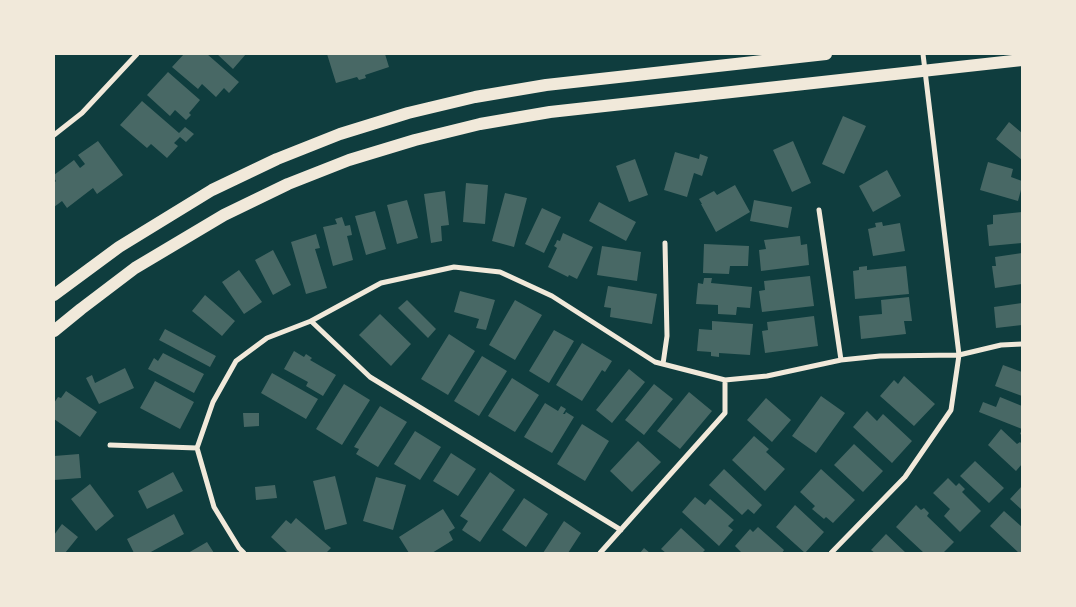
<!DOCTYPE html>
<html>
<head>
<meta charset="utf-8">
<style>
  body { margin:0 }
  #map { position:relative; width:1076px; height:607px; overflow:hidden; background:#0f3d3e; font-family:Literata,serif }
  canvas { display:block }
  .frame { position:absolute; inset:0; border:55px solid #f1e9da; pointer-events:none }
</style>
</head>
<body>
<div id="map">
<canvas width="1076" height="607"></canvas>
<div class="frame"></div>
</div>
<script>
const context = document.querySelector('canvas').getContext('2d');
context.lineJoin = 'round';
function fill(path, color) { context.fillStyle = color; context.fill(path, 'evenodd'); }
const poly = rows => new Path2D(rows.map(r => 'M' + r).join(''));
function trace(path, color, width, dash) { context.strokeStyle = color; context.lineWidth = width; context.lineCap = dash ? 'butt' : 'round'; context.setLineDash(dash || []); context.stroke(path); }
fill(poly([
  [184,54,207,54,239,82,229,93,224,88,216,97,202,84,198,89,172,67],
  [217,54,246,54,233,69],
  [327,54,385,54,389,67,365,75,366,78,359,80,357,77,336,83],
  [168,72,200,100,189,113,191,115,186,120,175,110,170,116,147,95],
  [142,101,179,133,185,127,194,134,186,142,180,137,174,143,178,146,167,158,151,144,147,148,120,125],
  [843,116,866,126,844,174,822,164],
  [1009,122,1022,133,1022,160,996,139],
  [98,141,123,175,97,194,93,188,67,208,62,201,54,207,54,183,56,181,54,178,54,175,74,160,80,168,85,164,78,155],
  [793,141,811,183,792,192,773,150],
  [675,152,699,159,700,154,708,157,702,176,694,173,687,197,664,190],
  [635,159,648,195,629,202,616,166],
  [988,162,1013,169,1011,177,1022,181,1022,186,1018,201,980,190],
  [887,170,901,196,873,212,859,186],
  [466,183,488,185,485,224,463,222],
  [735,185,750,212,716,232,701,204,702,204,699,199,714,191,717,195],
  [445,191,449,225,441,226,442,241,431,243,424,194],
  [505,193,527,198,514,247,492,241],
  [407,200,418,238,397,244,387,205],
  [754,200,792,207,788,228,750,221],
  [599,202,636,222,626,241,589,221],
  [542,208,561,217,544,253,525,244],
  [375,211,386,249,366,255,355,216],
  [1022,212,1022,243,989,246,987,225,993,224,993,215],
  [342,217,345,226,350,225,352,235,347,236,353,260,333,266,323,227,337,224,335,219],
  [882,222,883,226,900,223,905,251,873,256,868,229,876,227,875,223],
  [563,233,593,247,577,279,569,275,568,277,548,267,557,248,554,246,556,243,557,240,560,241],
  [316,234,320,248,315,249,327,288,306,294,291,242],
  [800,236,801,245,807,244,809,265,761,271,759,250,766,249,764,240],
  [704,244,749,246,748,266,730,266,729,274,703,273],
  [602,246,641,252,637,281,597,275],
  [273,250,291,285,273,295,255,260],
  [1022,253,1022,284,995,288,992,266,996,266,995,257],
  [867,266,867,270,906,266,909,294,855,299,853,271,859,270,859,267],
  [239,270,262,302,244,314,222,282],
  [810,276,814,306,762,312,759,291,765,290,764,281],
  [704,278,712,278,711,283,752,287,750,308,737,307,736,315,718,314,718,305,696,304,698,283,703,284],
  [608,286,657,294,652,324,610,317,611,308,604,307],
  [460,291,495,300,486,330,476,328,479,319,454,312],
  [205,295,235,321,222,336,192,311],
  [909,297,912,321,904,321,906,334,861,339,859,316,882,314,881,300],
  [407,300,436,329,428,338,398,308],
  [515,300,542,315,515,360,489,345],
  [1022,303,1022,325,996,328,994,307],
  [380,314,411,344,391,366,359,335],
  [814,316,818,346,765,353,762,331,768,330,767,322],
  [712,321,753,324,750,355,719,353,719,357,711,356,711,352,697,351,699,329,712,330],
  [165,329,216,356,210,367,159,340],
  [554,330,574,341,549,383,529,371],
  [449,334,475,351,448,395,421,379],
  [582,343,612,361,605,372,602,370,582,401,556,385],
  [294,351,304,357,306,354,312,358,310,360,336,375,323,396,306,386,308,382,284,369],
  [163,353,204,374,194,393,148,369,154,358,158,361],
  [482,356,507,371,479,416,454,401],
  [1003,365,1022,372,1022,396,995,386],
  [125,368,134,388,99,404,86,378,92,375,95,383],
  [629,369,645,382,612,423,596,410],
  [272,373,318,399,306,419,261,393],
  [904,376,935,404,914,426,880,396,894,380,898,384],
  [512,378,539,395,515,432,488,416],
  [155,381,194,402,180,429,140,408],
  [344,384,370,400,342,445,316,429],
  [654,384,673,399,644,435,625,420],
  [66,391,97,412,80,437,54,419,54,403,58,397,61,398],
  [689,392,712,411,680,449,657,431],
  [821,396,845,413,816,453,792,436],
  [1000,397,1022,406,1022,435,1020,434,1022,429,979,412,983,402,996,407],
  [766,398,791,420,772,442,747,420],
  [545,403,558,411,561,406,566,409,563,414,565,414,566,412,574,417,552,453,524,437],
  [380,406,407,422,378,467,356,454,359,449,354,447],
  [867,411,877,421,883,414,912,441,892,463,853,427],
  [243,413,259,413,259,426,244,427],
  [582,424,609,441,585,481,557,464],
  [1001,429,1017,444,1020,442,1022,444,1022,464,1016,471,988,445],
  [415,431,441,447,420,480,394,464],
  [754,436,769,449,766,452,785,469,765,491,732,460],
  [638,441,661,462,632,492,610,471],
  [854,444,883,471,863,492,834,465],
  [451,453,476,469,458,496,433,481],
  [79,454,81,478,54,480,54,456],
  [975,461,1004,488,989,503,960,476],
  [724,469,762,505,754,514,748,509,742,515,709,485],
  [821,469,855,500,833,523,826,517,824,519,812,509,815,506,800,492],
  [173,472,183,491,147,509,138,491],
  [490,472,515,490,480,542,462,530,468,521,460,516],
  [335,476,347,524,325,530,313,481],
  [376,477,406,485,393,530,363,521],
  [948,478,956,486,959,483,965,489,962,492,981,511,960,532,944,516,950,509,933,493],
  [90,484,114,516,96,531,71,499],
  [275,485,277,498,256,500,255,487],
  [1022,486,1022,510,1010,499],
  [695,497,705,505,710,499,734,520,728,526,733,530,719,546,682,512],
  [524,498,548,514,526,547,502,530],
  [795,505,824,532,805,553,776,527],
  [916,505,921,510,924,508,929,513,927,516,954,542,943,553,924,553,896,527],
  [443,509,455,528,449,532,453,540,432,553,409,553,399,537],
  [1004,511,1022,527,1022,553,1019,553,990,526],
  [174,514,184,534,149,553,134,553,127,539],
  [296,518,331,548,326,553,288,553,271,537,286,520,291,524],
  [564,521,581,533,568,553,543,553],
  [62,524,78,537,65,553,54,553,54,535],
  [758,527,784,550,782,553,742,553,735,546,750,529,753,532],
  [681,528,705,550,702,553,666,553,661,549],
  [886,534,906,553,875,553,871,550],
  [207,542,214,553,188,553],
  [644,548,650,553,640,553]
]), '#486865');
trace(poly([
  [54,135,82,113,137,54],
  [819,210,841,360],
  [311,321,370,377,621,530],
  [663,364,667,336,665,243],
  [110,445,197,448],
  [197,448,213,402,236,361,267,338,311,321,381,283,454,267,500,272,552,296,655,362,725,380,767,376,841,360,880,356,959,355,1001,345,1022,344],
  [197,448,214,507,239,548,244,553],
  [600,553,725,413,725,380],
  [831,553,905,477,951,410,959,355,923,54]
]), '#f1e9da', 5);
trace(poly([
  [54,295,119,247,212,190,277,159,340,134,408,113,475,97,546,85,826,54],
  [54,331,81,309,135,268,224,215,288,184,349,160,415,140,480,124,550,112,1022,60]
]), '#f1e9da', 12);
</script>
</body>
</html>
